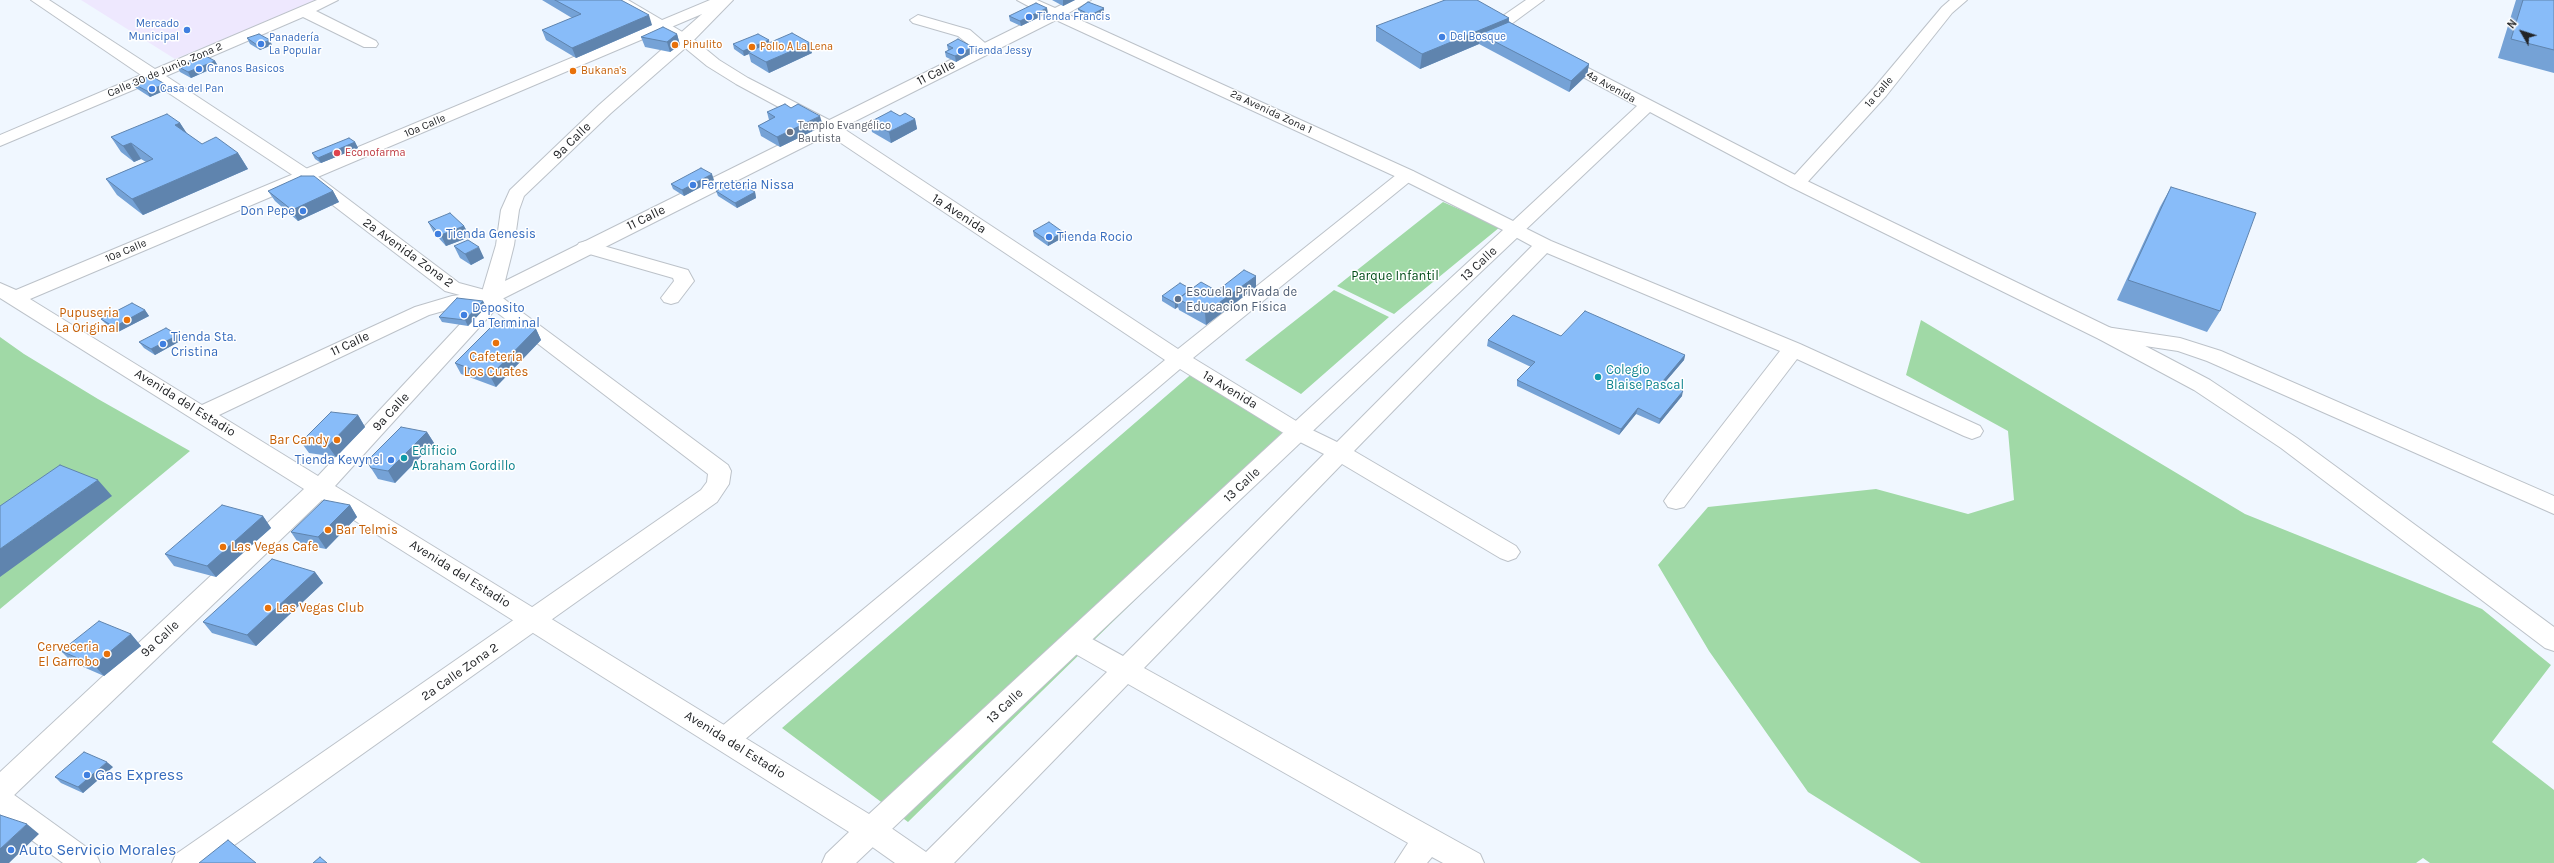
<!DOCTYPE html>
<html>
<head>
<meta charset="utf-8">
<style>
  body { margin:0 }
  #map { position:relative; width:2554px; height:863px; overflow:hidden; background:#f0f7ff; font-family:Karla,sans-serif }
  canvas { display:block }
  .north { position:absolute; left:2502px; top:12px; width:40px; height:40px; -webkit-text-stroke:3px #fff; paint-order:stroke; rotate:309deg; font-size:11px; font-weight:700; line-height:16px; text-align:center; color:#222427 }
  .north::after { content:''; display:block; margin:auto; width:14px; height:18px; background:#222427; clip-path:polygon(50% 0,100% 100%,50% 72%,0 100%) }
</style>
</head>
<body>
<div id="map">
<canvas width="2554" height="863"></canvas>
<div class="north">N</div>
</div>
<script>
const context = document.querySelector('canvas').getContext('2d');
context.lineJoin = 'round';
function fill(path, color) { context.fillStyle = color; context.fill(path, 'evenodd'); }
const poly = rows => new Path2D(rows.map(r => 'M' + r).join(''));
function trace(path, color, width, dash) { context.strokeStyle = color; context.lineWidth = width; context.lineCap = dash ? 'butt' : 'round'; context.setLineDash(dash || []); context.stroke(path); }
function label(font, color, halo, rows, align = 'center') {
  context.font = font + ' Karla,sans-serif'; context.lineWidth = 3; context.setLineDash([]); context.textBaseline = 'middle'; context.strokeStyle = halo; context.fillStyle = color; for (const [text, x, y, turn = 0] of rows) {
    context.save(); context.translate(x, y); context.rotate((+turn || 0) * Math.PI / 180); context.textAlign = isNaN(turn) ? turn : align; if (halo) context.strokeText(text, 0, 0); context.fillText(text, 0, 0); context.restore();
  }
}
fill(poly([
  [81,0,319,0,175,59]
]), '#eee8fe');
fill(poly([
  [1443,202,1500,227,1394,314,1337,286],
  [1334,290,1389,317,1301,394,1245,360],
  [1921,320,2245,514,2482,609,2551,665,2492,742,2554,790,2554,863,2430,863,2423,858,2416,863,1921,863,1808,792,1709,651,1658,565,1708,507,1876,489,1968,514,2014,500,2008,431,1906,375],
  [0,337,24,354,98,399,190,451,0,609],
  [1195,371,1311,428,908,822,782,728]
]), '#a0d9a6');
const street = poly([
  [31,0,49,0,155,69,317,0,338,0,316,11,376,41,378,44,376,47,364,47,303,17,166,76,312,172,459,283,496,293,728,465,731,471,729,484,717,502,209,863,172,863,176,854,701,490,707,482,708,474,482,301,445,291,300,180,152,82,0,146,0,135,141,75,31,0],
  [609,0,628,0,691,37,719,60,748,78,835,123,1178,349,1401,171,1413,171,1416,175,1413,179,1193,358,1306,427,1337,442,1532,246,1508,233,1506,229,1508,225,1515,223,1551,241,1800,344,1980,426,1983,431,1980,436,1972,439,1964,436,1797,359,1684,507,1676,509,1668,507,1664,501,1668,495,1780,351,1547,253,1354,451,1516,546,1520,552,1516,558,1508,561,1500,558,1342,464,1144,668,1480,854,1484,863,1443,863,1432,857,1427,863,1395,863,1408,843,1128,684,954,863,895,863,861,839,857,830,861,821,871,817,881,821,926,852,1107,672,1065,648,1061,641,1065,634,1074,631,1083,634,1123,656,1324,454,1290,437,1180,369,736,747,726,750,716,747,713,739,716,731,1165,360,823,131,736,84,707,66,679,43,609,0],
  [1950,0,1967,0,1952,13,1886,96,1803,187,1791,187,1788,183,1791,179,1874,88,1942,7,1950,0],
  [918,15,970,30,992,49,990,52,978,52,958,36,913,23,910,20,918,15],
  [586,241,688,270,694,281,678,302,671,304,664,302,661,298,674,281,673,278,579,251,576,247,579,243,586,241],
  [2106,327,2180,338,2221,351,2554,496,2554,514,2207,361,2178,351,2099,339,2096,334,2099,329,2106,327],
  [0,789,10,792,96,854,100,863,63,863,0,817,0,789]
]);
const secondary = poly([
  [710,0,733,0,691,43,611,113,524,196,519,210,514,245,505,281,1043,14,1017,0,1037,0,1055,8,1071,0,1091,0,1067,14,1413,171,1513,221,1637,106,1555,62,1553,59,1555,56,1561,54,1803,179,2113,329,2210,380,2297,438,2554,627,2554,651,2545,648,2281,448,2194,390,2099,339,1791,187,1650,112,856,863,822,863,826,854,849,832,322,500,10,799,0,802,0,772,304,489,0,298,0,283,16,290,710,0],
  [702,14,599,105,510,190,501,210,496,245,482,292,452,296,415,307,202,405,30,299,702,14],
  [1056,20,1401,179,1503,230,869,814,335,486,495,310,500,300,1056,20],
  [478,305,318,476,219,415,429,315,454,308,478,305],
  [1526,0,1544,0,1510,25,1521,31,1523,34,1521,37,1509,37,1494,28,1491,25,1494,22,1526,0]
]);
trace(street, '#bcc2c9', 2);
trace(secondary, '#bcc2c9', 2);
fill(street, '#fff');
fill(secondary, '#fff');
fill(poly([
  [542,0,621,0,652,25,576,58,546,40,542,30,572,18],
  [1052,0,1075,0,1063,6],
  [2516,0,2554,0,2554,73,2498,58],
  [1078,9,1104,14,1092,20,1079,14],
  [1048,13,1021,26,1010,21,1009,16],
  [1509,18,1509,22,1589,64,1587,75,1569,92,1479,44,1420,69,1376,41,1376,26],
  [677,34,680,45,670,52,645,47,641,37],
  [247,38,272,45,260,50,250,44],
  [769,43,812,53,769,73,751,62,749,54,744,56,734,49,733,44],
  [947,45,973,47,974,52,956,62,946,57,945,52,948,50],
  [215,61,218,66,191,78,180,72,177,66],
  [132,83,168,89,150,97,136,88],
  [791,108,823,126,780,147,761,136,758,126,769,120,767,112],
  [900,116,915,119,917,129,891,143,872,132,870,122],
  [180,123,187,134,202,144,238,153,248,169,143,215,117,195,106,179,146,162,141,159,134,162,121,152,111,137],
  [355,142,358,148,321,163,315,159,312,153],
  [714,180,684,196,673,189,671,184],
  [2171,187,2220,311,2207,332,2117,300,2160,207],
  [268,191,333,191,339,202,298,221,275,201],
  [716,191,755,192,756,198,737,208,718,196],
  [428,222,464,226,470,237,446,246,434,233],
  [1033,231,1064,237,1048,246,1034,236],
  [454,246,484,258,471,265,460,258],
  [1256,276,1256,287,1206,325,1179,310,1178,307,1175,309,1162,301,1162,296,1191,289,1217,291],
  [483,301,486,307,468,326,442,322,439,317],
  [145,310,149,316,118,332,106,324,101,319],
  [536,329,541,340,496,387,461,374,455,363],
  [1561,336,1685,355,1684,360,1665,382,1682,396,1659,424,1636,414,1619,435,1517,386,1517,380,1531,367,1487,346,1488,340],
  [182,340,155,355,144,348,139,342],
  [358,415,365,427,336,457,309,453,301,442],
  [427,432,434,443,395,483,378,479,371,468],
  [350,505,357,517,326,549,299,544,291,532],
  [263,516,271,528,216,577,174,566,165,554],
  [315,572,323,583,256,646,212,633,203,622],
  [131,634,141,646,104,676,72,662,61,651],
  [113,767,83,793,61,783,55,777]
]), '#75a2d6');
fill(poly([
  [1063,0,1075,0,1063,6],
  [1047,8,1048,13,1021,26,1020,21],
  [1104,8,1104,14,1092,20,1091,15],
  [649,15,652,25,576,58,572,48],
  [1509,18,1507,33,1480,34,1479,44,1420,69,1422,54],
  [677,34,680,45,670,52,667,42],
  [270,40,272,45,260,50,257,45],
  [769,40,770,46,748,52,749,54,744,56,743,51],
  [810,43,812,53,769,73,766,62],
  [973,47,974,52,956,62,955,56],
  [215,61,218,66,191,78,188,72],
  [1589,64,1587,75,1569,92,1571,81],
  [165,84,168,89,150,97,147,91],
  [820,116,823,126,780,147,777,137],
  [915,119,917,129,891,143,889,132],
  [180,123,190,138,175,125],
  [355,142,358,148,321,163,318,158],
  [131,143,141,159,134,162,123,146],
  [238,153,248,169,143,215,132,199],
  [712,174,714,180,684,196,682,190],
  [333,191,339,202,298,221,292,210],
  [755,192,756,198,737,208,735,203],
  [464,226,470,237,446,246,441,235],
  [1063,232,1064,237,1048,246,1048,241],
  [479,247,484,258,471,265,465,254],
  [1256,276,1256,287,1206,325,1205,313],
  [483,301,486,307,468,326,465,320],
  [1178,301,1178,307,1175,309,1175,303],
  [145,310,149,316,118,332,114,327],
  [536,329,541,340,496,387,490,376],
  [178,335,182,340,155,355,151,349],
  [1685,355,1684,360,1661,387,1663,381],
  [1683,391,1682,396,1659,424,1660,419],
  [1638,408,1636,414,1619,435,1621,429],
  [358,415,365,427,336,457,328,446],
  [427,432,434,443,395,483,388,471],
  [98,480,112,496,0,577,0,549],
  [350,505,357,517,326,549,318,537],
  [263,516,271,528,216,577,207,566],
  [315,572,323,583,256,646,247,635],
  [131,634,141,646,104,676,94,665],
  [107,762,113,767,83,793,78,787],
  [27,824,39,834,9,863,0,863,0,849]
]), '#5f84ae');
const building = poly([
  [555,0,621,0,649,15,572,48,542,30,581,14,555,0],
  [1445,0,1477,0,1509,18,1422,54,1376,26,1445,0],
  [2523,0,2554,0,2554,50,2511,39,2523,0],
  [1088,2,1104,8,1091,15,1078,9,1088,2],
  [1036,3,1047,8,1020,21,1009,16,1036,3],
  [1509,22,1589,64,1571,81,1480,34,1509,22],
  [663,27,677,34,667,42,641,37,663,27],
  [792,33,810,43,766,62,748,52,792,33],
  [259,34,270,40,257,45,247,38,259,34],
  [758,34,769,40,743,51,733,44,758,34],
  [958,39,973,47,955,56,945,52,953,48,947,45,958,39],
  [204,55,215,61,188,72,177,66,204,55],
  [151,76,165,84,147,91,132,83,151,76],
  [785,104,791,108,798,104,820,116,777,137,758,126,775,117,767,112,785,104],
  [891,111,900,116,905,113,915,119,889,132,870,122,891,111],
  [167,114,180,123,175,125,202,144,216,137,238,153,132,199,106,179,153,159,131,143,123,146,111,137,167,114],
  [349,138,355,142,318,158,312,153,349,138],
  [701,168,712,174,682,190,671,184,701,168],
  [301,176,314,176,333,191,292,210,268,191,301,176],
  [736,181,755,192,735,203,716,191,736,181],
  [2171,187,2256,213,2220,311,2128,280,2171,187],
  [450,213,464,226,441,235,428,222,450,213],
  [1049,222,1063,232,1048,241,1033,231,1049,222],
  [468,240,479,247,465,254,454,246,468,240],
  [1244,270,1256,276,1205,313,1178,299,1201,282,1217,291,1244,270],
  [1180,283,1191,289,1178,299,1178,301,1175,303,1162,296,1180,283],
  [457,298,483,301,465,320,439,317,457,298],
  [132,303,145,310,114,327,101,319,132,303],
  [1585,311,1685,355,1663,381,1683,391,1660,419,1638,408,1621,429,1517,380,1535,362,1488,340,1513,315,1561,336,1585,311],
  [497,321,536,329,490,376,455,363,497,321],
  [166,328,178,335,151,349,139,342,166,328],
  [331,412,358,415,328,446,301,442,331,412],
  [401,427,427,432,388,471,371,468,367,461,401,427],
  [60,465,98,480,0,549,0,506,60,465],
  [324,500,350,505,318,537,291,532,324,500],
  [222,505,263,516,207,566,165,554,222,505],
  [272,559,315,572,247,635,203,622,272,559],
  [99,621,131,634,94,665,61,651,99,621],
  [84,752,107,762,78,787,55,777,84,752],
  [0,815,27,824,0,849,0,815],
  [228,840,256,863,199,863,228,840],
  [320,857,327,863,313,863,320,857]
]);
fill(building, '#88bcf9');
trace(building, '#5f84ae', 1);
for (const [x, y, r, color] of [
  [1029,17,4,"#3f7fe0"],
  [187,30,4,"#3f7fe0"],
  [1442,37,4,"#3f7fe0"],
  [261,44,4,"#3f7fe0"],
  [675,45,4,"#e8710a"],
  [752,47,4,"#e8710a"],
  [961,51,4,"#3f7fe0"],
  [199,69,4,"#3f7fe0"],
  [573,71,4,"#e8710a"],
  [152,89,4,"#3f7fe0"],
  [790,132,4,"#6b7280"],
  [337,153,4,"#e0444e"],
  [693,185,4,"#3f7fe0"],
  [303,211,4,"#3f7fe0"],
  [438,234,4,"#3f7fe0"],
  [1049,237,4,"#3f7fe0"],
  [1178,299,4,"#5c6f8a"],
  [464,315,4,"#3f7fe0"],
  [127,320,4,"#e8710a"],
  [496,343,4,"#e8710a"],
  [163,344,4,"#3f7fe0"],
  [1598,377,4,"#0f9aa8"],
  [337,440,4,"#e8710a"],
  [404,458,4,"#0f9aa8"],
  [391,460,4,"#3f7fe0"],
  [328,530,4,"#e8710a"],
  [223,547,4,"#e8710a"],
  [268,608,4,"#e8710a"],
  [107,654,4,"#e8710a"],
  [87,775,4,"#3f7fe0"],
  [11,850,4,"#3f7fe0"]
]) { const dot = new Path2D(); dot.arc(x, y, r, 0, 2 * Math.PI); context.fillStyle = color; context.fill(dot); trace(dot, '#fff', 1.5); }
label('11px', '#366cbe', '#fff', [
  ["Tienda Francis",1037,17],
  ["Mercado",179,24,"right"],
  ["Municipal",179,37,"right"],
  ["Del Bosque",1450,37],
  ["Panadería",269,38],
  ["La Popular",269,51],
  ["Tienda Jessy",969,51],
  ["Granos Basicos",207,69],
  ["Casa del Pan",160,89]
], 'left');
label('11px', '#c56008', '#fff', [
  ["Pinulito",683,45],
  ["Pollo A La Lena",760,47],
  ["Bukana's",581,71]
], 'left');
label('11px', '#222427', '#fff', [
  ["Calle 30 de Junio, Zona 2",165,70,-23],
  ["4a Avenida",1611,87,29],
  ["1a Calle",1879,92,-49],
  ["2a Avenida Zona 1",1271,112,25],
  ["10a Calle",425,126,-23],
  ["10a Calle",126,251,-23]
]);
label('11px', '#5b616d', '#fff', [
  ["Templo Evangélico",798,126],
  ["Bautista",798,139]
], 'left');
label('11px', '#be3a42', '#fff', [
  ["Econofarma",345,153]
], 'left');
label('13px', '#222427', '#fff', [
  ["11 Calle",936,73,-27],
  ["9a Calle",572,141,-44],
  ["1a Avenida",959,214,33],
  ["11 Calle",646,218,-26],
  ["2a Avenida Zona 2",408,253,36],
  ["13 Calle",1479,264,-43],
  ["11 Calle",350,344,-25],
  ["1a Avenida",1230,390,31],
  ["Avenida del Estadio",185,403,32],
  ["9a Calle",391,412,-47],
  ["13 Calle",1242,485,-43],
  ["Avenida del Estadio",460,574,32],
  ["9a Calle",160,639,-43],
  ["2a Calle Zona 2",460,672,-35],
  ["13 Calle",1005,706,-43],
  ["Avenida del Estadio",735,745,32]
]);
label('13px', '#366cbe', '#fff', [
  ["Ferreteria Nissa",701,185],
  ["Don Pepe",295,211,"right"],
  ["Tienda Genesis",446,234],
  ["Tienda Rocio",1057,237],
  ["Deposito",472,308],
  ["La Terminal",472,323],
  ["Tienda Sta.",171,337],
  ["Cristina",171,352],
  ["Tienda Kevynel",383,460,"right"]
], 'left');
label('13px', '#004c17', '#fff', [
  ["Parque Infantil",1395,276]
]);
label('13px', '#4e5e75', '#fff', [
  ["Escuela Privada de",1186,292],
  ["Educacion Fisica",1186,307]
], 'left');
label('13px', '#c56008', '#fff', [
  ["Pupuseria",119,313],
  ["La Original",119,328],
  ["Cafeteria",496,357,"center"],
  ["Los Cuates",496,372,"center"],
  ["Bar Candy",329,440],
  ["Bar Telmis",336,530,"left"],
  ["Las Vegas Cafe",231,547,"left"],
  ["Las Vegas Club",276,608,"left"],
  ["Cerveceria",99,647],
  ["El Garrobo",99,662]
], 'right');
label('13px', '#0d838f', '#fff', [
  ["Colegio",1606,370],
  ["Blaise Pascal",1606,385],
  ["Edificio",412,451],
  ["Abraham Gordillo",412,466]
], 'left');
label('16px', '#366cbe', '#fff', [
  ["Gas Express",95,775],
  ["Auto Servicio Morales",19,850]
], 'left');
</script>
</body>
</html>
